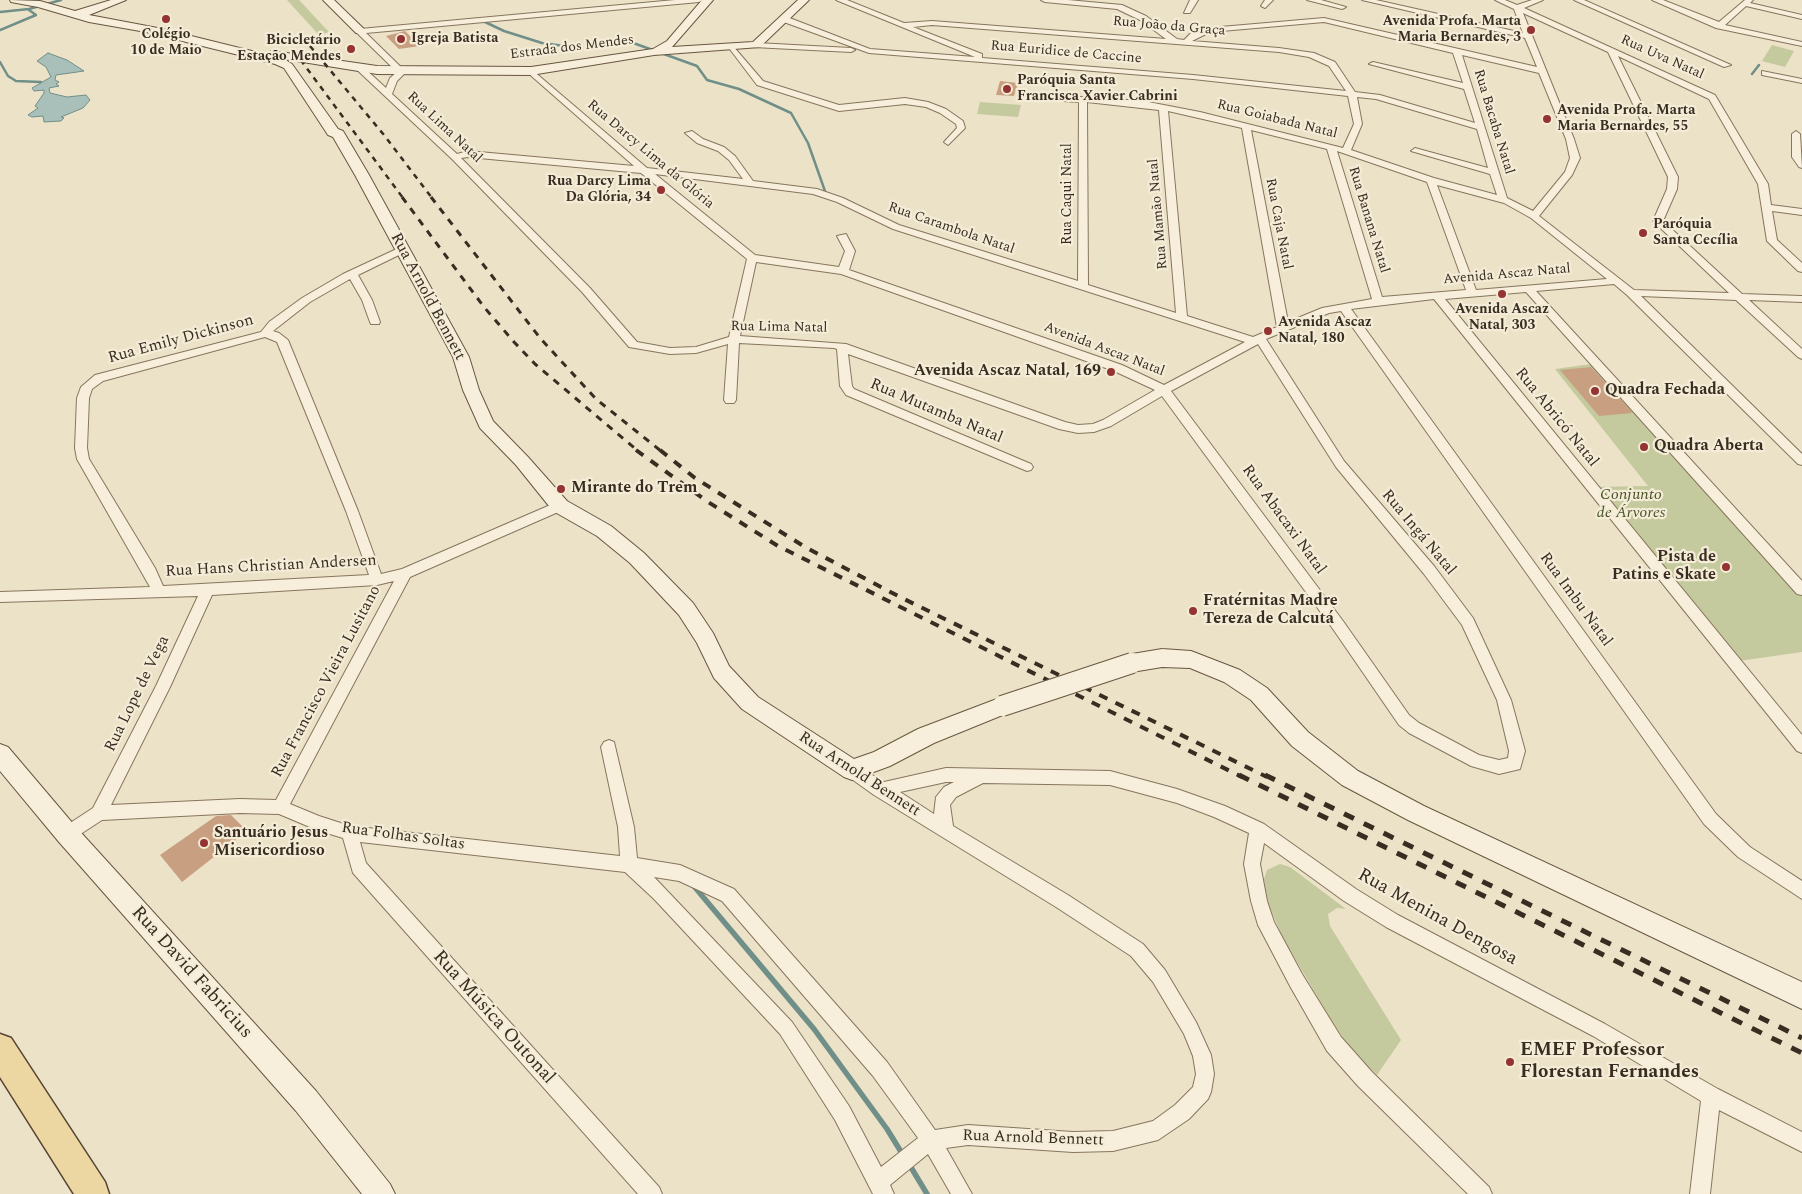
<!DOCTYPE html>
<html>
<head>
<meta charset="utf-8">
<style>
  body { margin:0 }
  canvas { display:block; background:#ece2c8 }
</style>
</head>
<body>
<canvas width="1802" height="1194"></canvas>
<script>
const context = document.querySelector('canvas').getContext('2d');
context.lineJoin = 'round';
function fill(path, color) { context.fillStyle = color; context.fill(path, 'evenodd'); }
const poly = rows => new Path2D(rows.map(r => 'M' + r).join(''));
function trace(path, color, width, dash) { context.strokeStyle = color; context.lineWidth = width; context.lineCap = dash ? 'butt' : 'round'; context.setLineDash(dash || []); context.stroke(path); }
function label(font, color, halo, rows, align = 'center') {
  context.font = font + ' Spectral,serif'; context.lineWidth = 4.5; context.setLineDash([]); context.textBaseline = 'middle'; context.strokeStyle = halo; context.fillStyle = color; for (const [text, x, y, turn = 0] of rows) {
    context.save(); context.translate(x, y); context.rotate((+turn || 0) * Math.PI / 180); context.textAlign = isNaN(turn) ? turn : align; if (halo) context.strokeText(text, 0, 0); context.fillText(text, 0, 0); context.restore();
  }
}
fill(poly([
  [287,0,299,0,329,32,319,35],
  [1772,45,1794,51,1785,67,1762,61],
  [980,102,1021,105,1018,117,977,114],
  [1598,363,1802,590,1802,652,1732,662,1591,487,1648,486,1555,369],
  [1280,864,1290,867,1346,909,1337,908,1328,914,1330,926,1401,1040,1377,1075,1353,1052,1331,1020,1283,938,1266,899,1264,879,1267,870]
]), '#c4ca9d');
const water = poly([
  [48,53,67,60,84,71,56,75,55,80,59,82,56,84,59,86,49,88,50,93,67,97,86,95,90,100,83,108,61,117,64,118,61,121,44,122,43,116,32,117,28,115,38,108,35,106,44,93,44,90,34,91,32,88,51,77,46,67,37,61,48,53]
]);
fill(water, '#a9c0ba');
trace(water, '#708f88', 1);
trace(poly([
  [0,12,29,9,61,0],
  [485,22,504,31,542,43,564,46,576,44],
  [0,30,36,15,29,10],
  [625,40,697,66,707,80,739,89,791,113,808,143,826,194],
  [0,62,8,76,16,81,41,82],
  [1752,74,1759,65]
]), '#708f88', 2.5);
trace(poly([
  [693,885,814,1029,887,1129,903,1155],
  [909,1164,927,1194]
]), '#708f88', 5.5);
fill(poly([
  [405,31,420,46,399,49,386,36],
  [1000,81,1018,83,1014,96,996,95],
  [1591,367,1630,410,1632,413,1599,416,1560,370],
  [231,815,247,831,182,882,160,855,216,816]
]), '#c8a081');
const street = poly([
  [675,0,703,0,699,2,366,33,406,72,397,81,392,94,457,154,468,151,634,166,528,73,527,71,531,69,647,168,743,179,729,160,718,151,697,143,685,133,692,131,703,139,724,147,735,156,753,181,817,189,843,198,899,225,1078,281,1079,102,1033,99,1029,96,1030,94,1143,101,1200,112,1343,148,1354,124,1348,96,1193,79,869,53,781,21,781,17,787,17,870,49,975,57,836,0,847,0,904,23,932,21,1166,39,1140,20,1117,9,1045,2,1041,0,1068,0,1122,5,1146,16,1177,39,1184,40,1191,33,1209,28,1324,18,1537,67,1525,38,1362,0,1376,0,1523,33,1514,9,1495,0,1505,0,1517,5,1532,0,1543,0,1524,8,1715,95,1768,184,1771,205,1802,209,1802,215,1772,211,1777,240,1802,263,1802,272,1798,271,1767,241,1758,184,1709,99,1618,56,1678,177,1677,189,1663,221,1742,294,1802,296,1802,302,1749,300,1802,349,1802,359,1798,357,1736,300,1641,296,1802,454,1802,465,1798,464,1627,295,1614,284,1536,291,1802,581,1802,595,1797,594,1526,292,1445,299,1802,735,1802,753,1797,751,1434,299,1351,309,1716,814,1750,847,1802,881,1802,899,1738,857,1704,824,1341,311,1329,313,1266,339,1344,461,1434,566,1473,618,1511,700,1525,751,1520,769,1499,774,1471,766,1409,733,1399,725,1333,629,1162,396,1111,426,1094,432,1078,433,1059,429,848,354,852,386,854,389,1031,464,1033,467,1031,470,1027,471,846,395,840,386,837,349,834,348,739,343,736,400,734,403,726,403,724,400,728,344,696,353,670,354,629,347,582,292,452,159,355,68,362,66,386,88,390,78,397,72,357,33,357,29,360,29,675,0],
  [1523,13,1608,52,1668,177,1667,189,1653,221,1729,293,1634,290,1539,216,1572,175,1580,158,1574,139,1523,13],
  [1324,22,1453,53,1463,83,1373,62,1369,64,1464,89,1475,123,1380,95,1355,92,1335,62,1314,53,1279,48,1192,41,1210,32,1324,22],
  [932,25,1279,52,1309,57,1329,66,1346,91,1193,75,982,58,982,54,913,27,932,25],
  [1462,55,1539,73,1566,139,1570,158,1565,172,1533,211,1507,198,1462,55],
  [1357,97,1376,99,1477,129,1488,168,1415,148,1411,151,1490,174,1497,195,1434,178,1351,150,1362,124,1357,97],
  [1087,102,1159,110,1176,313,1088,285,1087,102],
  [1168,111,1242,128,1277,327,1253,337,1187,316,1168,111],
  [1251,130,1327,149,1372,299,1322,308,1288,322,1251,130],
  [1337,151,1427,182,1466,290,1382,297,1337,151],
  [468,157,641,173,747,259,729,337,696,347,670,348,637,342,590,288,461,158,468,157],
  [655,174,813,194,837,202,893,229,1245,342,1164,385,1122,365,849,270,855,251,846,234,837,236,845,251,839,267,755,255,655,174],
  [1437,185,1504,203,1531,218,1607,279,1476,290,1437,185],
  [756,262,841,274,1114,371,1155,390,1103,420,1093,424,1078,425,1065,422,846,344,740,336,756,262],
  [1258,344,1336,467,1424,574,1462,625,1497,700,1509,751,1508,758,1499,760,1479,755,1419,723,1409,715,1343,621,1171,391,1258,344],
  [1190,0,1198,0,1190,13,1184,13,1190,0],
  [1265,0,1273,0,1265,8,1261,6,1265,0],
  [1307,0,1321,0,1346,7,1342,9,1307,0],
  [1574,0,1584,0,1731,65,1724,67,1574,0],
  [1652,0,1663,0,1719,22,1745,0,1753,0,1750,3,1802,15,1802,19,1746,6,1725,25,1802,42,1802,46,1716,28,1652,0],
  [756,43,851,48,855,50,851,52,753,47,752,45,756,43],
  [733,46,763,81,839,105,905,98,928,102,946,109,963,121,965,128,948,145,944,142,957,128,956,124,940,113,926,107,905,104,839,111,757,85,729,48,733,46],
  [1762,71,1802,79,1802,83,1762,75,1762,71],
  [1796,131,1800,134,1802,168,1799,167,1792,157,1792,134,1796,131],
  [401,247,405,248,405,252,358,275,372,300,380,322,379,324,371,324,370,322,362,300,350,279,310,302,273,331,279,333,288,340,358,511,381,574,402,569,555,503,560,501,566,506,565,509,410,577,290,804,319,816,350,826,620,856,618,827,601,747,604,742,609,740,614,742,634,827,637,858,680,865,734,889,887,1062,935,1130,968,1125,1073,1132,1113,1131,1153,1121,1175,1105,1193,1087,1196,1074,1193,1056,1184,1034,1153,982,1131,956,1056,907,874,795,846,775,844,770,846,765,852,763,884,782,946,768,1110,771,1177,789,1225,806,1264,824,1356,889,1398,915,1605,1024,1718,1089,1802,1132,1802,1152,1719,1110,1710,1194,1690,1194,1701,1101,1593,1036,1386,927,1344,901,1264,843,1260,864,1267,901,1274,922,1302,974,1341,1037,1372,1072,1489,1187,1492,1194,1468,1194,1358,1086,1327,1051,1290,986,1258,925,1251,901,1244,864,1249,833,1214,817,1177,803,1110,785,983,783,956,797,950,805,953,826,1068,895,1143,944,1165,970,1196,1022,1211,1055,1214,1074,1211,1092,1208,1099,1189,1119,1158,1140,1113,1151,1073,1152,968,1145,946,1148,972,1194,951,1194,928,1154,890,1185,894,1194,873,1194,835,1120,780,1034,654,899,625,872,360,842,366,863,659,1187,662,1194,638,1194,353,873,343,838,317,830,279,814,240,813,102,820,73,839,67,841,61,839,59,834,61,829,93,808,156,686,198,596,0,602,0,592,150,587,77,459,75,448,77,398,81,387,95,375,261,332,269,322,302,298,343,274,401,247],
  [265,337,277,342,346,511,369,575,163,586,155,568,89,459,87,448,89,398,92,389,103,381,265,337],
  [394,581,276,800,240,799,111,805,170,687,212,595,377,585,394,581],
  [946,782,954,782,944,787,936,797,934,814,900,792,946,782],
  [654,877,679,881,722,901,873,1076,918,1138,881,1167,849,1106,792,1022,654,877]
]);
const secondary = poly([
  [10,0,40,1,75,11,111,0,126,0,89,15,163,29,268,55,269,52,273,51,377,66,531,67,653,49,667,41,702,0,713,0,672,47,753,42,798,0,809,0,760,47,654,55,531,75,377,74,284,59,292,64,338,129,343,131,369,175,469,357,479,390,493,421,528,457,567,501,611,526,644,553,693,603,713,633,729,666,758,697,854,759,874,752,918,729,1002,697,1010,700,1013,706,1010,712,934,743,890,766,852,780,844,777,742,709,714,678,697,643,679,615,630,563,597,536,553,511,516,465,480,428,463,390,453,357,355,175,333,137,328,135,284,68,275,64,146,32,89,22,38,7,11,2,10,0],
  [323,0,334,0,364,29,364,33,356,33,323,0],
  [1162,649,1191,651,1240,670,1267,688,1308,732,1358,771,1424,806,1802,982,1802,1009,1408,820,1342,785,1292,746,1251,700,1224,682,1190,668,1162,667,1132,672,1125,669,1121,663,1125,657,1132,654,1162,649],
  [0,744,8,747,75,826,316,1091,390,1184,395,1194,362,1194,296,1111,59,842,0,771,0,744]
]);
const primary = poly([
  [0,1034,11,1038,105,1182,109,1194,74,1194,0,1077,0,1034]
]);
trace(street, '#87755e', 2);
trace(secondary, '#695641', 2);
trace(primary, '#564332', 3);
fill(street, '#f7efdb');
fill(secondary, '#f7efdb');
fill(primary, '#ecd7a3');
trace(poly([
  [310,46,384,135,432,198],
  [294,51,403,198]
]), '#392d21', 2.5, [5.5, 5.5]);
trace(poly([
  [402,197,484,307,514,342,535,364,638,451],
  [431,197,540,338,596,399,661,451]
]), '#392d21', 3, [7, 7]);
trace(poly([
  [636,450,708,502,778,546,1242,777],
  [660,450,695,478,805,547,900,597,1267,777]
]), '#392d21', 4, [9, 9]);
trace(poly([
  [1239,775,1802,1053],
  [1265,775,1802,1038]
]), '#392d21', 5, [11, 11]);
const secondaryBridge = poly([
  [1002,706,1132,663]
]);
trace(secondaryBridge, '#695641', 22, []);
trace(secondaryBridge, '#f7efdb', 20);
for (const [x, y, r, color] of [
  [166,19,5,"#933332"],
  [1531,30,5,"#933332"],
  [401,39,5,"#933332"],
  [351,49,5,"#933332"],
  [1007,89,5,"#933332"],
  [1547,119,5,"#933332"],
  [661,190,5,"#933332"],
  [1643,233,5,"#933332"],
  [1502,294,5,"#933332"],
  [1268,331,5,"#933332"],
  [1111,372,5,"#933332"],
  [1595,391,5,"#933332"],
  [1644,447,5,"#933332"],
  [561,489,5,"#933332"],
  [1726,567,5,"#933332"],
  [1193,611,5,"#933332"],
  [204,843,5,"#933332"],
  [1510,1062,5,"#933332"]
]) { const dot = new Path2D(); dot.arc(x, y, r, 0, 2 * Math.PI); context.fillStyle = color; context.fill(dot); trace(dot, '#f4ecd7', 2); }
label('bold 14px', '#392d21', '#f4ecd7', [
  ["Avenida Profa. Marta",1521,22,"right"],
  ["Maria Bernardes, 3",1521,38,"right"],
  ["Colégio",166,35,"center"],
  ["10 de Maio",166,51,"center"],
  ["Igreja Batista",411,39],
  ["Bicicletário",341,41,"right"],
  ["Estação Mendes",341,57,"right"],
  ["Paróquia Santa",1017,81],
  ["Francisca Xavier Cabrini",1017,97],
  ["Avenida Profa. Marta",1557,111],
  ["Maria Bernardes, 55",1557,127],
  ["Rua Darcy Lima",651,182,"right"],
  ["Da Glória, 34",651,198,"right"],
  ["Paróquia",1653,225],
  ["Santa Cecília",1653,241],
  ["Avenida Ascaz",1502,310,"center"],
  ["Natal, 303",1502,326,"center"],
  ["Avenida Ascaz",1278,323],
  ["Natal, 180",1278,339]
], 'left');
label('14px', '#392d21', '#f4ecd7', [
  ["Rua João da Graça",1169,27,5],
  ["Estrada dos Mendes",572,48,-7],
  ["Rua Euridice de Caccine",1066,53,5],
  ["Rua Uva Natal",1662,58,24],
  ["Rua Goiabada Natal",1277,120,14],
  ["Rua Bacaba Natal",1493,122,73],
  ["Rua Lima Natal",444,128,43],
  ["Rua Darcy Lima da Glória",650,155,40],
  ["Rua Caqui Natal",1068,194,-90],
  ["Rua Mamão Natal",1159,214,-95],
  ["Rua Banana Natal",1368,220,73],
  ["Rua Caja Natal",1278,224,79],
  ["Rua Carambola Natal",951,229,19],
  ["Avenida Ascaz Natal",1507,275,-5],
  ["Rua Lima Natal",779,328,1],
  ["Avenida Ascaz Natal",1104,350,21]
]);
label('16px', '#392d21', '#f4ecd7', [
  ["Rua Arnold Bennett",427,297,62],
  ["Rua Emily Dickinson",181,340,-15],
  ["Rua Mutamba Natal",936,412,23],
  ["Rua Abricó Natal",1556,418,51],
  ["Rua Abacaxi Natal",1283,520,54],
  ["Rua Ingá Natal",1418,533,50],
  ["Rua Hans Christian Andersen",271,567,-3],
  ["Rua Imbu Natal",1575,600,54],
  ["Rua Francisco Vieira Lusitano",327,682,-62],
  ["Rua Lope de Vega",138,694,-64],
  ["Rua Arnold Bennett",859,775,33],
  ["Rua Folhas Soltas",403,837,8],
  ["Rua Arnold Bennett",1033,1139,2]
]);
label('bold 16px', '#392d21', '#f4ecd7', [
  ["Avenida Ascaz Natal, 169",1101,372,"right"],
  ["Quadra Fechada",1605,391],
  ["Quadra Aberta",1654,447],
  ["Mirante do Trem",571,489],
  ["Pista de",1716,558,"right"],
  ["Patins e Skate",1716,576,"right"],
  ["Fratérnitas Madre",1203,602],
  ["Tereza de Calcutá",1203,620],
  ["Santuário Jesus",214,834],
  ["Misericordioso",214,852]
], 'left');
label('italic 16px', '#485429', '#f4ecd7', [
  ["Conjunto",1631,496],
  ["de Árvores",1631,514]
]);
label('19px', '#392d21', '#f4ecd7', [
  ["Rua Menina Dengosa",1437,918,29],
  ["Rua David Fabricius",191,973,48],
  ["Rua Música Outonal",493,1018,48]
]);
label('bold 19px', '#392d21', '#f4ecd7', [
  ["EMEF Professor",1520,1051],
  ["Florestan Fernandes",1520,1073]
], 'left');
</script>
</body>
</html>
